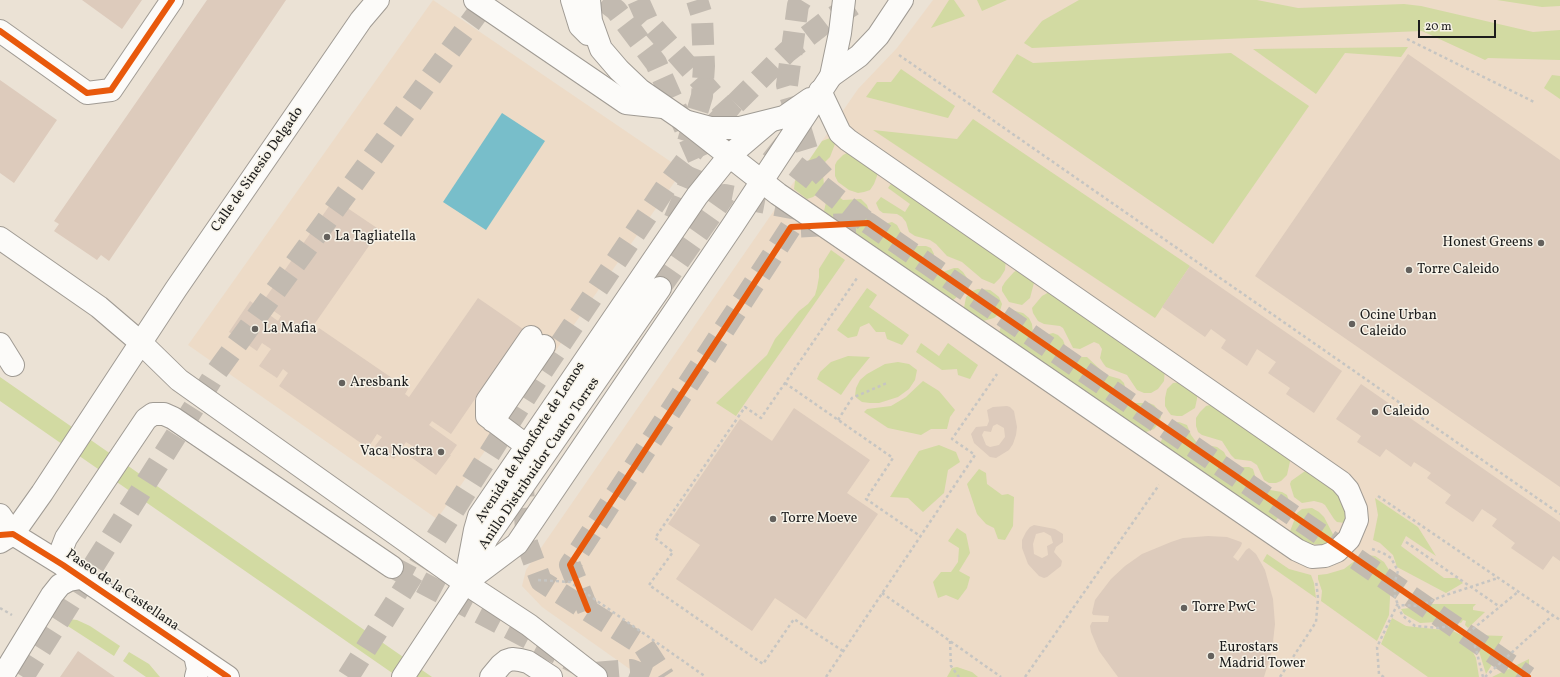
<!DOCTYPE html>
<html>
<head>
<meta charset="utf-8">
<style>
  body { margin:0 }
  #map { position:relative; width:1560px; height:677px; overflow:hidden; background:#ebe2d5; font-family:Vollkorn,serif }
  canvas { display:block }
  .scale { position:absolute; left:1418px; top:20px; width:78px; height:18px; box-sizing:border-box; border:2px solid #1c1c1c; border-top:0; padding-left:5px; font-size:12px; line-height:14px; white-space:nowrap; color:#1c1c1c; -webkit-text-stroke:3px #f7f3e8; paint-order:stroke }
</style>
</head>
<body>
<div id="map">
<canvas width="1560" height="677"></canvas>
<div class="scale">20 m</div>
</div>
<script>
const context = document.querySelector('canvas').getContext('2d');
context.lineJoin = 'round';
function fill(path, color) { context.fillStyle = color; context.fill(path, 'evenodd'); }
const poly = rows => new Path2D(rows.map(r => 'M' + r).join(''));
function trace(path, color, width, dash) { context.strokeStyle = color; context.lineWidth = width; context.lineCap = dash ? 'butt' : 'round'; context.setLineDash(dash || []); context.stroke(path); }
function label(font, color, halo, rows, align = 'center') {
  context.font = font + ' Vollkorn,serif'; context.lineWidth = 3; context.setLineDash([]); context.textBaseline = 'middle'; context.strokeStyle = halo; context.fillStyle = color; for (const [text, x, y, turn = 0] of rows) {
    context.save(); context.translate(x, y); context.rotate((+turn || 0) * Math.PI / 180); context.textAlign = isNaN(turn) ? turn : align; if (halo) context.strokeText(text, 0, 0); context.fillText(text, 0, 0); context.restore();
  }
}
fill(poly([
  [433,0,683,170,437,519,188,345],
  [933,0,1560,0,1560,677,641,677,542,607,522,586,526,570,534,558,858,89,897,48]
]), '#eddbc7');
fill(poly([
  [949,0,954,0,965,16,931,28],
  [977,0,1007,0,982,11],
  [1079,0,1257,0,1298,8,1404,4,1421,6,1533,32,1560,30,1560,60,1488,58,1485,60,1422,31,1177,41,1032,48,1024,43,1042,21],
  [1497,0,1560,0,1560,6,1542,7],
  [1408,47,1401,57,1345,53,1316,94,1253,49],
  [1231,53,1309,106,1213,244,992,92,1017,54,1033,63],
  [901,69,955,106,948,118,866,97,877,82,891,82],
  [1552,75,1560,76,1560,99,1544,88],
  [973,119,1190,266,1155,318,873,130,957,139],
  [830,138,834,141,835,144,830,157,822,165,824,185,820,192,813,197,807,199,794,189,795,181,822,141],
  [851,151,877,170,877,176,874,184,870,190,864,192,858,193,849,190,838,182,835,176,835,165,837,161,843,155],
  [893,181,1006,259,1005,270,1000,278,994,284,982,279,962,262,947,256,936,244,930,240,915,236,909,232,906,222,902,217,897,214,883,213,879,210,876,203,881,197,905,212,910,204,888,188],
  [835,194,843,200,861,199,867,205,872,220,877,224,881,225,892,222,897,225,905,240,909,244,916,246,926,246,931,248,934,254,932,261,933,269,936,271,937,275,940,275,940,273,954,268,958,268,963,272,967,278,968,284,964,291,952,301,824,211,827,198],
  [831,250,845,260,736,416,716,403,767,355,775,339,799,311,808,304,815,295,817,288,819,277,819,269],
  [1019,269,1035,279,1030,298,1022,305,1009,302,1002,291,1002,287,1005,282,1014,272],
  [867,288,877,295,869,307,909,335,902,345,887,339,885,332,876,332,869,323,860,327,857,336,848,338,837,330],
  [978,289,990,290,994,293,999,297,1002,304,999,314,994,318,983,321,964,308,966,297,972,291],
  [1051,291,1165,369,1164,381,1158,389,1151,393,1144,393,1137,390,1127,375,1106,367,1103,363,1100,358,1102,349,1099,344,1094,342,1080,349,1073,348,1063,328,1060,326,1044,324,1038,321,1033,313,1032,308,1042,296],
  [1015,311,1023,313,1029,318,1032,324,1033,333,1037,337,1053,333,1058,335,1063,340,1068,354,1071,357,1087,357,1106,375,1120,379,1124,383,1128,399,1133,403,1149,403,1154,405,1160,412,1161,417,1158,424,1154,429,1144,433,999,334,1002,321,1007,315],
  [921,343,939,356,948,343,978,365,970,379,958,375,957,369,942,370,916,352],
  [848,356,870,357,852,379,841,395,817,379,820,372,831,362],
  [898,362,909,364,917,370,915,380,909,389,898,397,879,403,870,403,862,402,858,399,855,396,856,388,860,380,867,374,885,364],
  [0,377,432,677,398,677,0,401],
  [923,381,939,391,955,410,950,417,947,429,931,429,921,435,888,428,864,412,867,409,891,406,906,397],
  [1182,382,1197,392,1197,399,1195,408,1182,416,1177,416,1171,415,1168,411,1165,406,1165,398,1167,389,1173,383],
  [1214,404,1291,457,1287,475,1281,481,1276,483,1269,483,1264,480,1257,465,1251,461,1235,459,1231,455,1222,441,1202,435,1198,432,1196,426,1196,418,1200,412,1206,406],
  [1179,422,1187,425,1191,435,1197,443,1217,447,1224,452,1230,464,1238,467,1249,467,1253,469,1257,482,1260,487,1264,489,1282,492,1287,495,1289,501,1288,508,1274,522,1160,444,1167,426,1172,423],
  [939,445,956,452,960,462,948,470,944,493,923,512,908,498,890,497,919,451],
  [979,469,986,473,987,484,1002,495,1008,494,1014,497,1013,526,1005,540,998,539,994,528,986,524,977,514,967,484],
  [1308,469,1343,494,1348,513,1345,523,1337,522,1334,519,1325,505,1322,503,1314,501,1302,503,1294,497,1290,484,1291,481],
  [1375,498,1418,527,1436,556,1406,536,1401,546,1444,578,1457,578,1463,583,1446,593,1397,567,1393,555,1380,543,1373,540,1378,515],
  [1312,508,1319,512,1324,517,1336,540,1324,545,1309,544,1289,534,1297,513,1302,509],
  [957,528,966,534,970,553,959,571,970,577,967,588,958,600,946,595,938,598,933,582,941,572,951,572,958,562,959,548,948,541],
  [1267,554,1289,569,1311,575,1314,583,1316,598,1263,561],
  [1367,555,1375,556,1384,562,1389,570,1391,580,1389,615,1377,641,1321,601,1322,591,1318,579,1318,575,1327,574,1344,569,1361,556],
  [1428,604,1476,604,1473,607,1473,610,1485,612,1468,628,1465,625,1466,621,1463,620,1461,623,1454,621,1420,623,1404,614,1401,609,1418,607],
  [1392,618,1406,626,1453,631,1465,637,1476,658,1479,677,1428,677,1381,644],
  [67,619,77,620,90,626,120,646,114,656,60,621],
  [1474,635,1503,636,1493,656,1495,656,1493,663,1486,674],
  [129,652,149,664,160,677,146,677,123,661],
  [1529,659,1529,675,1528,677,1492,677],
  [957,667,972,672,978,677,947,677,952,668]
]), '#d2daa2');
fill(poly([
  [502,113,545,141,486,230,443,202]
]), '#78beca');
fill(poly([
  [82,0,142,0,122,29],
  [207,0,286,0,109,261,101,255,97,260,54,231,59,224,54,221],
  [1408,54,1560,160,1560,487,1255,276],
  [0,80,57,120,14,183,0,173],
  [334,199,380,230,311,329,316,333,319,328,408,389,405,394,409,397,478,298,523,329,451,434,432,421,429,425,457,445,450,455,451,455,436,475,408,455,414,447,406,442,394,459,375,446,382,437,377,434,368,448,279,386,288,373,283,369,277,378,259,366,271,349,262,343,257,351,229,332,250,301,278,321,281,316,262,303],
  [1190,266,1342,371,1314,413,1286,394,1290,388,1268,373,1276,362,1257,349,1247,366,1221,348,1226,340,1211,329,1205,337,1162,307],
  [1361,384,1560,522,1560,561,1553,556,1543,570,1511,548,1515,543,1492,526,1497,519,1482,509,1473,522,1445,503,1451,495,1427,478,1431,473,1414,462,1411,467,1386,449,1380,457,1357,442,1361,436,1336,419],
  [1007,406,1010,407,1014,411,1017,427,1016,435,1013,444,1009,450,996,458,990,457,974,443,971,434,976,427,987,426,989,421,987,410,993,407],
  [997,424,1004,428,1005,437,999,445,990,447,986,445,982,435,984,431,991,432,993,426],
  [794,408,870,460,847,493,878,514,806,619,775,598,752,631,676,579,700,545,668,524,740,419,772,441],
  [1034,525,1055,529,1063,534,1063,542,1056,547,1054,552,1062,561,1061,566,1047,577,1044,578,1039,576,1028,564,1022,548,1022,540,1026,532,1030,527],
  [1044,532,1051,536,1053,543,1047,546,1048,555,1042,558,1034,554,1033,544,1036,534],
  [1208,536,1227,537,1241,542,1242,543,1241,546,1233,557,1238,561,1246,550,1249,548,1256,554,1265,570,1273,599,1275,624,1272,651,1264,677,1118,677,1099,651,1091,632,1090,626,1092,622,1108,622,1109,616,1093,615,1092,613,1095,600,1098,596,1111,579,1125,566,1142,554,1171,542,1183,538],
  [78,651,115,677,60,677]
]), '#ddcbbc');
trace(poly([
  [603,0,616,10,656,63,699,160,673,223],
  [638,0,647,20,732,116,868,223],
  [801,0,798,5,787,85,811,163,826,179],
  [660,288,725,195,802,210],
  [522,475,527,543,541,581,644,646,664,677],
  [392,567,595,673,631,670,649,677],
  [588,610,570,565,791,227,868,223,1528,677]
]), '#c2bab0', 22, [22, 11]);
trace(poly([
  [688,142,702,96,704,66,702,16,697,0],
  [23,677,215,374,487,0],
  [348,677,537,379,668,184,710,129,787,52,827,21,861,0]
]), '#c2bab0', 22, [22, 11]);
const minor = poly([
  [475,0,626,103,663,107],
  [0,31,87,93,111,90,172,0],
  [831,76,859,56,878,36,902,0],
  [685,121,778,194,1297,550,1312,557,1325,556,1337,551,1349,539,1357,520,1356,509,1348,490,1341,482,848,140,840,133,820,91],
  [0,238,99,307,140,342],
  [0,344,13,365],
  [493,421,544,346],
  [527,446,487,416,487,401,531,337],
  [0,515,13,534],
  [476,561,487,538,660,288],
  [63,565,61,551,66,538,146,419,153,414,164,414,173,418,392,567],
  [465,583,475,530,479,516,697,196,730,155,770,121],
  [195,655,198,669,196,677]
]);
const major = poly([
  [572,0,580,26,588,34],
  [589,0,591,21,601,49,619,70,640,90,685,121,711,128,740,128,784,117,810,99],
  [140,342,179,380,465,583,529,625,596,677],
  [13,534,63,565,228,677],
  [0,542,13,534,42,493,176,289,361,20,378,0],
  [2,677,52,595,60,585,69,580,80,578],
  [403,677,465,583,517,544,733,225,831,76,840,33,844,0],
  [491,677,501,665,506,661,512,659,520,660,528,662,551,677]
]);
trace(minor, '#a09b94', 24);
trace(major, '#a09b94', 24);
trace(poly([
  [1407,39,1534,102],
  [899,55,1560,514],
  [785,383,893,458,866,499,920,536],
  [838,420,852,398,887,383],
  [1378,496,1560,620],
  [1406,542,1500,607],
  [1372,549,1383,553,1391,558,1398,571,1395,581,1395,597,1402,615,1415,626,1439,628,1453,625,1471,636,1476,649,1483,677],
  [538,580,570,582,706,677],
  [882,593,1001,677],
  [0,608,12,615],
  [1468,633,1519,591],
  [950,641,951,666,959,677],
  [843,651,794,619,763,664,649,585,673,552,655,538,745,407,761,418,857,278],
  [826,677,975,455,952,439,997,374],
  [1025,677,1159,485],
  [1280,677,1316,622,1318,598,1316,580],
  [1384,677,1379,674,1377,647,1397,605,1419,606,1443,596,1498,578],
  [1485,677,1553,615]
]), '#c6c5c2', 2.5, [3, 3]);
trace(minor, '#fcfbf9', 22);
trace(major, '#fcfbf9', 22);
trace(poly([
  [0,31,87,93,111,90,172,0],
  [0,535,13,534,63,565,228,677],
  [588,610,570,565,791,227,868,223,1528,677]
]), '#e8590c', 6);
for (const [x, y, r, color] of [
  [327,237,4,"#64615d"],
  [1541,243,4,"#64615d"],
  [1409,270,4,"#64615d"],
  [1352,324,4,"#64615d"],
  [255,329,4,"#64615d"],
  [342,383,4,"#64615d"],
  [1375,412,4,"#64615d"],
  [441,452,4,"#64615d"],
  [773,519,4,"#64615d"],
  [1184,608,4,"#64615d"],
  [1211,656,4,"#64615d"]
]) { const dot = new Path2D(); dot.arc(x, y, r, 0, 2 * Math.PI); context.fillStyle = color; context.fill(dot); trace(dot, '#f7f3e8', 1.5); }
label('14px', '#1c1c1c', '#f7f3e8', [
  ["Calle de Sinesio Delgado",258,170,-55],
  ["Avenida de Monforte de Lemos",531,443,-57],
  ["Anillo Distribuidor Cuatro Torres",540,464,-56],
  ["Paseo de la Castellana",122,591,34]
]);
label('14px', '#1c1c1c', '#f7f3e8', [
  ["La Tagliatella",335,237],
  ["Honest Greens",1533,243,"right"],
  ["Torre Caleido",1417,270],
  ["Ocine Urban",1360,316],
  ["Caleido",1360,332],
  ["La Mafia",263,329],
  ["Aresbank",350,383],
  ["Caleido",1383,412],
  ["Vaca Nostra",433,452,"right"],
  ["Torre Moeve",781,519],
  ["Torre PwC",1192,608],
  ["Eurostars",1219,648],
  ["Madrid Tower",1219,664]
], 'left');
</script>
</body>
</html>
